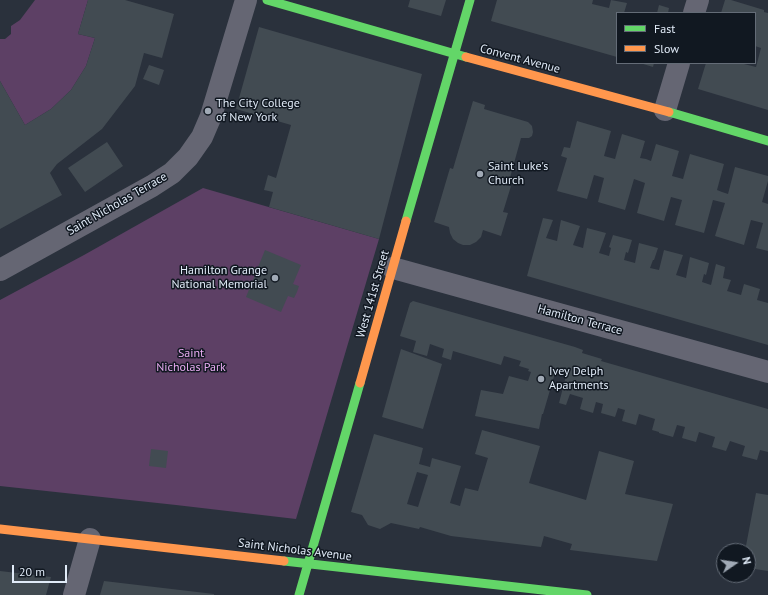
<!DOCTYPE html>
<html>
<head>
<meta charset="utf-8">
<style>
  body { margin:0 }
  #map { position:relative; width:768px; height:595px; overflow:hidden; background:#2a313c; font-family:"PT Sans",sans-serif }
  canvas { display:block }
  .legend { position:absolute; left:616px; top:12px; width:140px; height:52px; box-sizing:border-box; background:#111821; border:1px solid #646c77; margin:0; padding:5px 7px; list-style:none; font-size:12px; color:#e1ebf8 }
  .legend li { display:flex; align-items:center; gap:8px; height:20px }
  .legend b { width:20px; border:1px solid #646c77 }
  .north { position:absolute; left:716px; top:543px; width:40px; height:40px; box-sizing:border-box; background:#111821; border:1px solid #646c77; border-radius:50%; rotate:77deg; font-size:11px; font-weight:700; line-height:16px; text-align:center; color:#e1ebf8 }
  .north::after { content:''; display:block; margin:auto; width:14px; height:18px; background:#a1aab6; clip-path:polygon(50% 0,100% 100%,50% 72%,0 100%) }
  .scale { position:absolute; left:12px; top:565px; width:55px; height:18px; box-sizing:border-box; border:2px solid #e1ebf8; border-top:0; padding-left:5px; font-size:12px; line-height:14px; white-space:nowrap; color:#e1ebf8; -webkit-text-stroke:3px #111821; paint-order:stroke }
</style>
</head>
<body>
<div id="map">
<canvas width="768" height="595"></canvas>
<ul class="legend">
<li><b style="height:5px;background:#63d668"></b>Fast</li>
<li><b style="height:5px;background:#ff974d"></b>Slow</li>
</ul>
<div class="north">N</div>
<div class="scale">20 m</div>
</div>
<script>
const context = document.querySelector('canvas').getContext('2d');
context.lineJoin = 'round';
function fill(path, color) { context.fillStyle = color; context.fill(path, 'evenodd'); }
const poly = rows => new Path2D(rows.map(r => 'M' + r).join(''));
function trace(path, color, width, dash) { context.strokeStyle = color; context.lineWidth = width; context.lineCap = dash ? 'butt' : 'round'; context.setLineDash(dash || []); context.stroke(path); }
function label(font, color, halo, rows, align = 'center') {
  context.font = font + ' "PT Sans",sans-serif'; context.lineWidth = 3; context.setLineDash([]); context.textBaseline = 'middle'; context.strokeStyle = halo; context.fillStyle = color; for (const [text, x, y, turn = 0] of rows) {
    context.save(); context.translate(x, y); context.rotate((+turn || 0) * Math.PI / 180); context.textAlign = isNaN(turn) ? turn : align; if (halo) context.strokeText(text, 0, 0); context.fillText(text, 0, 0); context.restore();
  }
}
fill(poly([
  [35,0,88,0,78,34,95,38,86,66,71,90,51,109,25,125,0,81,0,39,5,39,11,34,11,26,20,20],
  [203,188,379,239,296,519,176,505,0,486,0,300,84,255]
]), '#5d4065');
fill(poly([
  [88,0,125,0,174,14,162,58,144,53,135,86,102,129,57,164,50,173,62,195,0,229,0,81,25,125,51,109,71,90,86,66,95,38,78,34],
  [410,0,446,0,441,16,408,7],
  [497,0,593,0,592,4,609,8,611,0,627,3,624,13,617,13,617,57,491,21],
  [725,0,731,0,764,10,764,12,768,13,768,110,698,89,706,63,740,63,756,67,761,48,755,46,755,13,721,13],
  [659,5,669,8,668,13,657,13],
  [259,27,422,74,379,239,269,207,273,192,264,190,268,175,276,178,291,125,236,109],
  [640,63,654,63,653,67],
  [149,65,164,70,159,85,143,79],
  [473,101,485,105,484,109,528,122,532,126,533,132,532,136,529,138,521,138,508,185,511,186,503,212,508,213,501,236,483,230,481,237,476,242,470,245,463,245,458,243,453,239,450,233,449,227,434,222,450,168,453,169],
  [577,121,611,131,604,156,615,159,622,134,645,141,640,158,646,159,651,161,656,144,679,151,672,176,683,179,690,154,724,164,717,190,722,192,728,194,735,167,768,176,768,181,762,202,768,204,768,251,756,248,763,223,751,220,744,245,715,236,725,203,713,200,704,233,675,225,682,200,671,197,664,221,637,213,645,183,634,179,625,210,598,202,604,178,594,175,587,199,557,191,567,158,561,156,564,147,570,148],
  [107,142,123,166,85,192,68,168],
  [543,218,553,220,546,238,557,241,561,220,580,226,573,245,583,248,587,228,606,233,599,253,609,256,611,248,609,247,613,235,632,240,628,253,626,252,624,260,635,263,639,243,658,248,654,260,653,260,650,268,659,270,664,250,683,255,676,275,686,278,690,257,709,263,706,275,704,274,702,282,711,285,716,264,725,267,723,278,731,280,727,291,741,295,744,284,760,289,757,300,768,303,768,345,527,276],
  [265,250,301,265,293,284,299,286,297,292,294,298,288,296,281,312,246,297],
  [413,301,575,347,583,350,582,353,602,359,601,361,768,409,768,452,760,450,757,460,742,456,745,446,730,441,726,451,712,447,715,437,699,432,696,442,682,438,685,427,677,425,673,437,659,433,659,432,652,430,655,419,639,414,636,425,622,421,625,410,618,408,615,417,601,413,603,404,596,402,593,413,580,409,583,398,570,394,566,405,559,403,566,376,555,373,543,414,542,414,539,429,475,416,481,390,503,394,509,376,528,381,531,372,528,371,529,369,519,366,521,361,504,356,501,365,453,351,451,360,442,357,444,349,430,344,427,356,413,352,416,341,400,336,410,303],
  [401,349,442,364,423,429,382,417],
  [482,430,540,446,529,483,586,500,599,451,634,461,625,494,673,504,657,561,570,550,572,544,544,536,541,547,451,536,420,527,419,529,391,523,380,529,368,525,362,515,351,512,374,434,423,448,419,464,430,467,432,458,461,466,450,503,460,506,465,488,478,491,487,461,488,458,475,454],
  [417,472,428,475,418,507,407,504],
  [151,449,168,451,166,468,149,466],
  [756,493,768,495,768,571,748,568,748,551,745,551],
  [0,571,51,577,46,595,0,595],
  [104,581,214,594,214,595,100,595]
]), '#424b52');
trace(poly([
  [694,13,698,0],
  [665,110,679,63],
  [393,268,768,372],
  [0,270,152,186,172,173,188,157,202,137,211,116,246,0],
  [74,595,90,539]
]), '#656673', 22);
trace(poly([
  [267,0,466,57],
  [669,112,768,141],
  [406,221,470,0],
  [284,561,587,595],
  [299,595,360,383]
]), '#63d668', 9);
trace(poly([
  [466,57,669,112],
  [360,383,406,221],
  [0,529,284,561]
]), '#ff974d', 9);
for (const [x, y, r, color] of [
  [208,111,4,"#a1aab6"],
  [480,174,4,"#a1aab6"],
  [275,278,4,"#a1aab6"],
  [541,379,4,"#a1aab6"]
]) { const dot = new Path2D(); dot.arc(x, y, r, 0, 2 * Math.PI); context.fillStyle = color; context.fill(dot); trace(dot, '#111821', 1.5); }
label('12px', '#e1ebf8', '#111821', [
  ["Convent Avenue",520,59,15],
  ["Saint Nicholas Terrace",117,204,-30],
  ["West 141st Street",373,294,-74],
  ["Hamilton Terrace",580,320,15],
  ["Saint Nicholas Avenue",295,550,7]
]);
label('12px', '#e1ebf8', '#111821', [
  ["The City College",216,104],
  ["of New York",216,118],
  ["Saint Luke's",488,167],
  ["Church",488,181],
  ["Hamilton Grange",267,271,"right"],
  ["National Memorial",267,285,"right"],
  ["Ivey Delph",549,372],
  ["Apartments",549,386]
], 'left');
label('12px', '#e8abf1', '#111821', [
  ["Saint",191,354],
  ["Nicholas Park",191,368]
]);
</script>
</body>
</html>
